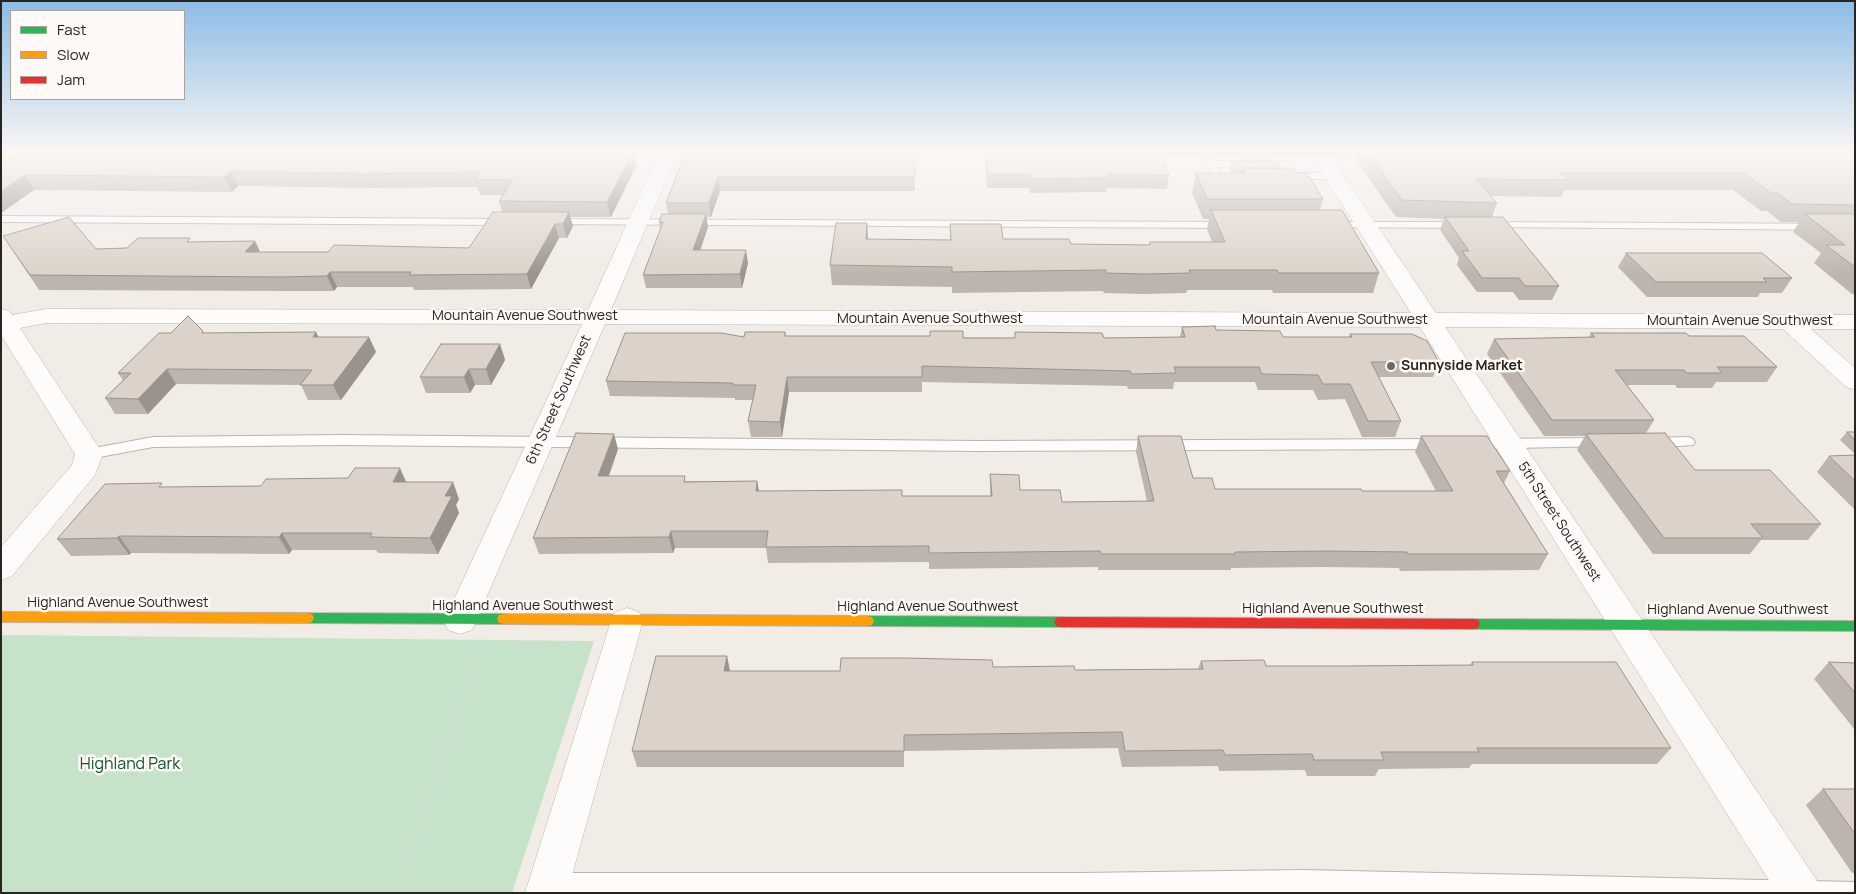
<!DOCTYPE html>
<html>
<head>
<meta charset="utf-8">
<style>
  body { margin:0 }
  #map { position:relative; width:1856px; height:894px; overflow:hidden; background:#f2ece7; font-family:Manrope,sans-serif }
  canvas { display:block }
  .frame { position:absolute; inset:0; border:2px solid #282420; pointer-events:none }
  .legend { position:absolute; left:10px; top:10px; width:175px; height:90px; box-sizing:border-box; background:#fef9f6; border:1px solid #a8a4a0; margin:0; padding:6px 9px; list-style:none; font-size:15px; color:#282420 }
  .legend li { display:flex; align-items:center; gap:10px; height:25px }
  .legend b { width:25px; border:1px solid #a8a4a0 }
</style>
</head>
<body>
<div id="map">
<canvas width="1856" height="894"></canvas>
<div class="frame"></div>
<ul class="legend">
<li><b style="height:6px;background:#30b455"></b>Fast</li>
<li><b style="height:6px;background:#ff9f0a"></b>Slow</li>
<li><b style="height:6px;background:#e5322d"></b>Jam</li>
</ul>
</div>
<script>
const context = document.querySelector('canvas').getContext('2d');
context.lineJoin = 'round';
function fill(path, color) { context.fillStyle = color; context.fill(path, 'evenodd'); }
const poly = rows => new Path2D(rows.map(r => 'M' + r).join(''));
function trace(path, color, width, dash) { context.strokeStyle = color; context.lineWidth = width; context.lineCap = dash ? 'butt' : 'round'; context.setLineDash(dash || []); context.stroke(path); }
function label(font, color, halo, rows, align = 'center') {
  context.font = font + ' Manrope,sans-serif'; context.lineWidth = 5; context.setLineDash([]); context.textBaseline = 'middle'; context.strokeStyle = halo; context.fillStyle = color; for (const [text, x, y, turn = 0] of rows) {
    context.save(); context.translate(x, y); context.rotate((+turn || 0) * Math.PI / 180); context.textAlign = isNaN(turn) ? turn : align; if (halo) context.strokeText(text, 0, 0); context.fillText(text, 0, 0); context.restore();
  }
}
fill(poly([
  [1,635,594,641,512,893,1,893]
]), '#c6e3ca');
const lane = poly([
  [1201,151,1211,151,1215,161,1286,161,1290,162,1296,173,1334,173,1339,176,1334,179,1301,179,1296,183,1292,182,1283,167,1218,167,1224,180,1235,183,1230,186,1220,186,1215,183,1201,151],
  [1,216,507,219,513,222,507,225,1,222,1,216],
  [553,219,1227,222,1233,225,1227,228,549,224,547,222,553,219],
  [1330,222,1462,222,1468,225,1462,228,1326,227,1326,223,1330,222],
  [1490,222,1855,224,1855,230,1486,227,1486,223,1490,222],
  [341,435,978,441,1437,439,1444,444,1437,449,978,451,341,445,153,447,89,459,81,454,89,449,153,437,341,435],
  [1688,437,1693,439,1695,442,1693,445,1652,448,1645,443,1652,438,1688,437],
  [1599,438,1604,440,1606,443,1604,446,1473,449,1466,444,1473,439,1599,438],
  [1302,870,1855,882,1855,893,545,893,539,884,542,876,550,873,1079,873,1302,870]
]);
const street = poly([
  [660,151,678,151,611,310,1411,313,1309,152,1327,151,1436,313,1855,315,1855,329,1811,329,1855,368,1855,390,1846,387,1783,329,1445,327,1816,879,1822,893,1777,893,1420,327,605,324,476,621,472,630,460,634,448,630,444,621,582,324,46,323,20,328,103,454,95,475,12,576,1,580,1,547,72,465,75,454,1,335,1,309,9,311,12,315,46,309,588,310,660,151],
  [627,608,639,612,643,621,567,893,525,893,611,621,615,612,627,608]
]);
const fast = poly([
  [1060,151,1399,151,1400,152,1396,154,1064,153,1060,151],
  [307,613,504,614,509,615,511,619,509,623,504,624,307,623,302,622,300,618,302,614,307,613],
  [867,616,1061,617,1066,618,1068,622,1066,626,1061,627,867,626,862,625,860,621,862,617,867,616],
  [1473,619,1855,621,1855,631,1473,629,1468,628,1466,624,1468,620,1473,619]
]);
const slow = poly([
  [1,612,307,613,312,614,314,618,312,622,307,623,1,622,1,612],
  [504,614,867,616,872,617,874,621,872,625,867,626,504,624,499,623,497,619,499,615,504,614]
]);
const jam = poly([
  [1061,617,1473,619,1478,620,1480,624,1478,628,1473,629,1061,627,1056,626,1054,622,1056,618,1061,617]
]);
trace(lane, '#b8b4b0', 2);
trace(street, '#b8b4b0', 1);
trace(fast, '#b8b4b0', 2);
trace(slow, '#b8b4b0', 2);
trace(jam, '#b8b4b0', 2);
trace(poly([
  [395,893,481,648]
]), '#d8d7d5', 4.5, [2, 5]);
fill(lane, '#fdfcfb');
fill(street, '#fdfcfb');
fill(fast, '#30b455');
fill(slow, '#ff9f0a');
fill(jam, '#e5322d');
fill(poly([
  [686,151,915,151,915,191,720,191,711,217,706,217,708,227,700,250,748,263,742,288,646,288,643,275,660,230,659,222,668,214,666,203],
  [984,151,1160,151,1169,175,1167,189,1107,188,1106,192,1030,193,1029,188,987,188],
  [1358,151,1855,151,1855,294,1852,294,1814,263,1821,253,1793,232,1799,222,1781,222,1767,211,1761,211,1733,190,1564,190,1561,197,1491,196,1497,203,1492,217,1559,286,1552,300,1519,300,1513,292,1477,292,1457,265,1459,258,1440,230,1444,219,1396,217,1355,159],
  [633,152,636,166,611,217,570,217,573,226,567,238,559,238,531,289,414,290,413,287,337,287,334,291,288,291,39,290,3,236,96,249,127,248,192,242,255,241,260,252,328,252,469,248,502,212,499,201,503,195,480,195,477,187,368,188,238,186,232,192,34,190,1,213,1,157,11,159],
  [1231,162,1281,168,1294,173,1323,199,1320,210,1379,273,1373,293,1273,293,1272,290,1187,290,1186,293,1143,294,1104,293,1103,291,952,293,952,287,832,285,830,265,867,223,868,239,950,240,950,224,1003,239,1071,244,1149,245,1150,242,1212,242,1207,229,1209,219,1203,219,1192,193,1196,173,1231,173,1230,169],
  [1626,253,1792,278,1782,293,1760,293,1758,297,1647,297,1618,267],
  [1182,327,1283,337,1349,337,1350,334,1439,362,1433,377,1379,377,1401,421,1395,437,1362,437,1345,399,1318,400,1313,390,1258,390,1255,382,1174,382,1173,389,1128,389,1127,386,922,382,922,392,789,392,782,437,751,437,748,421,753,400,735,400,735,398,610,396,606,381,744,337,785,332,786,336,1015,338,1015,332,1104,338,1180,337],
  [316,332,318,337,369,337,376,352,341,400,308,400,301,385,176,384,148,414,115,414,105,398,123,380,118,373,204,333],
  [1591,333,1689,336,1777,367,1767,382,1716,382,1712,388,1677,388,1675,385,1627,385,1654,420,1646,433,1695,470,1821,524,1808,540,1761,540,1750,554,1653,554,1577,450,1585,436,1544,436,1487,354,1494,339,1589,337],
  [500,344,505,360,491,385,475,385,470,393,426,393,420,377],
  [1847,432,1855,432,1855,454,1840,440],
  [1138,436,1193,478,1215,489,1362,491,1436,491,1415,452,1421,436,1510,471,1504,483,1548,554,1539,570,1400,571,1399,568,1322,567,1231,568,1231,570,1098,570,1098,567,929,569,929,562,768,563,766,548,675,548,673,553,539,554,533,538,618,449,609,476,686,481,757,481,759,491,902,496,990,496,990,474,1020,490,1062,502,1147,501,1136,452],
  [1855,455,1855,510,1817,472,1829,456],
  [406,482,459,499,456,505,459,513,438,554,378,553,376,550,292,550,289,554,131,553,129,555,71,556,57,539,164,487,261,486],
  [727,656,730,671,840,671,993,667,1075,670,1198,669,1201,661,1266,666,1347,666,1470,665,1472,662,1671,748,1657,764,1472,764,1469,768,1379,769,1375,776,1307,776,1305,770,1219,771,1218,766,1122,767,1118,748,904,751,904,767,637,767,632,751],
  [1829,662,1855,663,1855,730,1814,679],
  [1823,789,1855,789,1855,873,1852,873,1806,805]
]), '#bdb5ad');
fill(poly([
  [633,152,636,166,611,217,607,202],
  [231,171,238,186,232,192,224,177],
  [25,175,34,190,1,213,1,191],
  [718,177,720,191,711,217,709,203],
  [569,212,573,226,567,238,563,224],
  [706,214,708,227,696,263,693,250],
  [867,223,868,243,866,239],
  [555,224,559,238,531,289,527,274],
  [255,241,262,256,245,252],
  [746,250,748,263,742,288,740,274],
  [330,272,337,287,334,291,327,276],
  [316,332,323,347,313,337],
  [369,337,376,352,341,400,333,385],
  [500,344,505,360,491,385,486,369],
  [167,369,176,384,148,414,138,399],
  [469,369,475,385,470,393,464,377],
  [787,377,789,392,782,437,780,422],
  [614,434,618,449,603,492,598,476],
  [400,468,407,484,393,482],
  [757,481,760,497,756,491],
  [453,482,459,499,456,505,459,513,438,554,430,538,445,496],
  [671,531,675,548,673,553,669,537],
  [282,533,292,550,289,554,279,537],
  [119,536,131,553,129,555,117,538],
  [727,656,730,672,724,671]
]), '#9a938d');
const building = poly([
  [22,151,623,151,622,152,633,152,607,202,499,201,513,180,475,180,480,172,362,174,231,171,224,177,25,175,1,191,1,157,11,159,22,151],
  [686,151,915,151,915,177,718,177,709,203,666,203,686,151],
  [986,151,1160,151,1169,175,1107,174,1108,178,1031,179,1030,174,988,174,986,151],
  [1367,151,1855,151,1855,205,1792,204,1778,193,1771,193,1743,173,1561,173,1568,180,1476,179,1497,203,1402,200,1367,151],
  [1231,162,1277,162,1281,168,1242,168,1242,171,1235,171,1231,162],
  [1242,168,1292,169,1294,173,1307,173,1323,199,1207,199,1196,173,1245,173,1242,168],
  [1211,210,1342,210,1379,273,1279,273,1277,270,1189,270,1190,273,1146,274,1106,273,1106,270,952,272,952,267,830,265,836,223,867,223,866,239,951,240,950,224,1001,224,1003,239,1069,239,1071,244,1150,245,1150,242,1225,242,1211,210],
  [493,212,569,212,563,224,555,224,527,274,409,275,411,272,330,272,327,276,281,277,30,275,3,236,69,217,96,249,127,248,138,238,190,238,187,242,255,241,245,252,328,252,334,245,469,248,493,212],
  [662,214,706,214,693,250,746,250,740,274,643,275,663,222,659,222,662,214],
  [1805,214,1855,214,1855,267,1826,245,1845,245,1805,214],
  [1445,217,1503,217,1559,286,1525,286,1519,278,1482,278,1462,251,1469,251,1445,217],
  [1626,253,1762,253,1792,278,1763,278,1767,282,1656,282,1626,253],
  [188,316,203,331,202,333,316,332,313,337,369,337,333,385,300,385,312,370,167,369,138,399,105,398,131,373,118,373,159,333,171,333,188,316],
  [1215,326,1216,330,1280,331,1283,337,1352,337,1350,334,1412,334,1427,341,1439,362,1371,362,1401,421,1368,421,1350,384,1323,384,1318,375,1262,374,1259,367,1174,367,1176,373,1131,374,1130,371,922,366,922,377,787,377,780,422,748,421,756,385,733,385,733,383,606,381,625,333,721,333,744,337,745,332,785,332,785,336,930,336,930,331,963,331,963,338,1015,338,1015,332,1102,333,1104,338,1185,337,1182,327,1215,326],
  [1591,333,1686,333,1689,336,1744,336,1777,367,1717,367,1722,373,1687,373,1684,370,1615,370,1654,420,1552,420,1494,339,1595,337,1591,333],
  [441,344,500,344,486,369,469,369,464,377,420,377,441,344],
  [1847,432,1855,432,1855,440,1847,432],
  [576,433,614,434,598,476,685,476,684,482,757,481,756,491,902,490,902,496,992,496,990,474,1019,475,1020,490,1060,490,1062,502,1154,501,1138,436,1181,436,1193,478,1212,478,1215,489,1361,489,1362,491,1453,491,1421,436,1487,436,1510,471,1496,471,1548,554,1408,554,1407,552,1328,551,1235,552,1235,554,1101,554,1100,551,929,553,929,546,766,547,768,531,671,531,669,537,533,538,576,433],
  [1665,433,1695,470,1770,470,1821,524,1751,524,1763,538,1664,538,1586,434,1665,433],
  [1855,455,1855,481,1829,456,1855,455],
  [355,468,400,468,393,482,453,482,445,496,452,496,430,538,370,537,372,533,282,533,279,537,119,536,117,538,57,539,105,484,162,483,159,487,261,486,266,479,348,478,355,468],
  [656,656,727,656,724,671,840,671,841,658,904,658,992,660,993,667,1074,666,1075,670,1203,669,1201,661,1264,660,1266,666,1347,666,1473,665,1472,662,1616,662,1671,748,1477,748,1479,752,1381,752,1384,760,1314,760,1312,754,1225,755,1223,750,1125,751,1122,732,904,735,904,751,632,751,656,656],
  [1829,662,1855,663,1855,693,1829,662],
  [1823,789,1855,789,1855,834,1823,789]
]);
fill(building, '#dcd2c9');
trace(building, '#9a938d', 1);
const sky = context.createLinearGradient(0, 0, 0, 276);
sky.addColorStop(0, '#8cbce6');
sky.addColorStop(0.55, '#f9f6f4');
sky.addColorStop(1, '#f9f6f400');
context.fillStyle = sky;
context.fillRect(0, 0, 1856, 276);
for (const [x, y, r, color] of [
  [1391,366,5,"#6f6a66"]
]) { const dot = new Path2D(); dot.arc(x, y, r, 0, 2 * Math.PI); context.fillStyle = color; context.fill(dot); trace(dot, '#fef9f6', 2); }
label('14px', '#282420', '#fef9f6', [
  ["Mountain Avenue Southwest",525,316],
  ["Mountain Avenue Southwest",930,319],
  ["Mountain Avenue Southwest",1335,320],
  ["Mountain Avenue Southwest",1740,321],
  ["6th Street Southwest",559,400,-66],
  ["5th Street Southwest",1559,522,57],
  ["Highland Avenue Southwest",118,603],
  ["Highland Avenue Southwest",523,606],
  ["Highland Avenue Southwest",928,607],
  ["Highland Avenue Southwest",1333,609],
  ["Highland Avenue Southwest",1738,610]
]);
label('bold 14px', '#282420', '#fef9f6', [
  ["Sunnyside Market",1401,366]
], 'left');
label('16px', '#0c542e', '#fef9f6', [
  ["Highland Park",130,765]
]);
</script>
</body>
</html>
